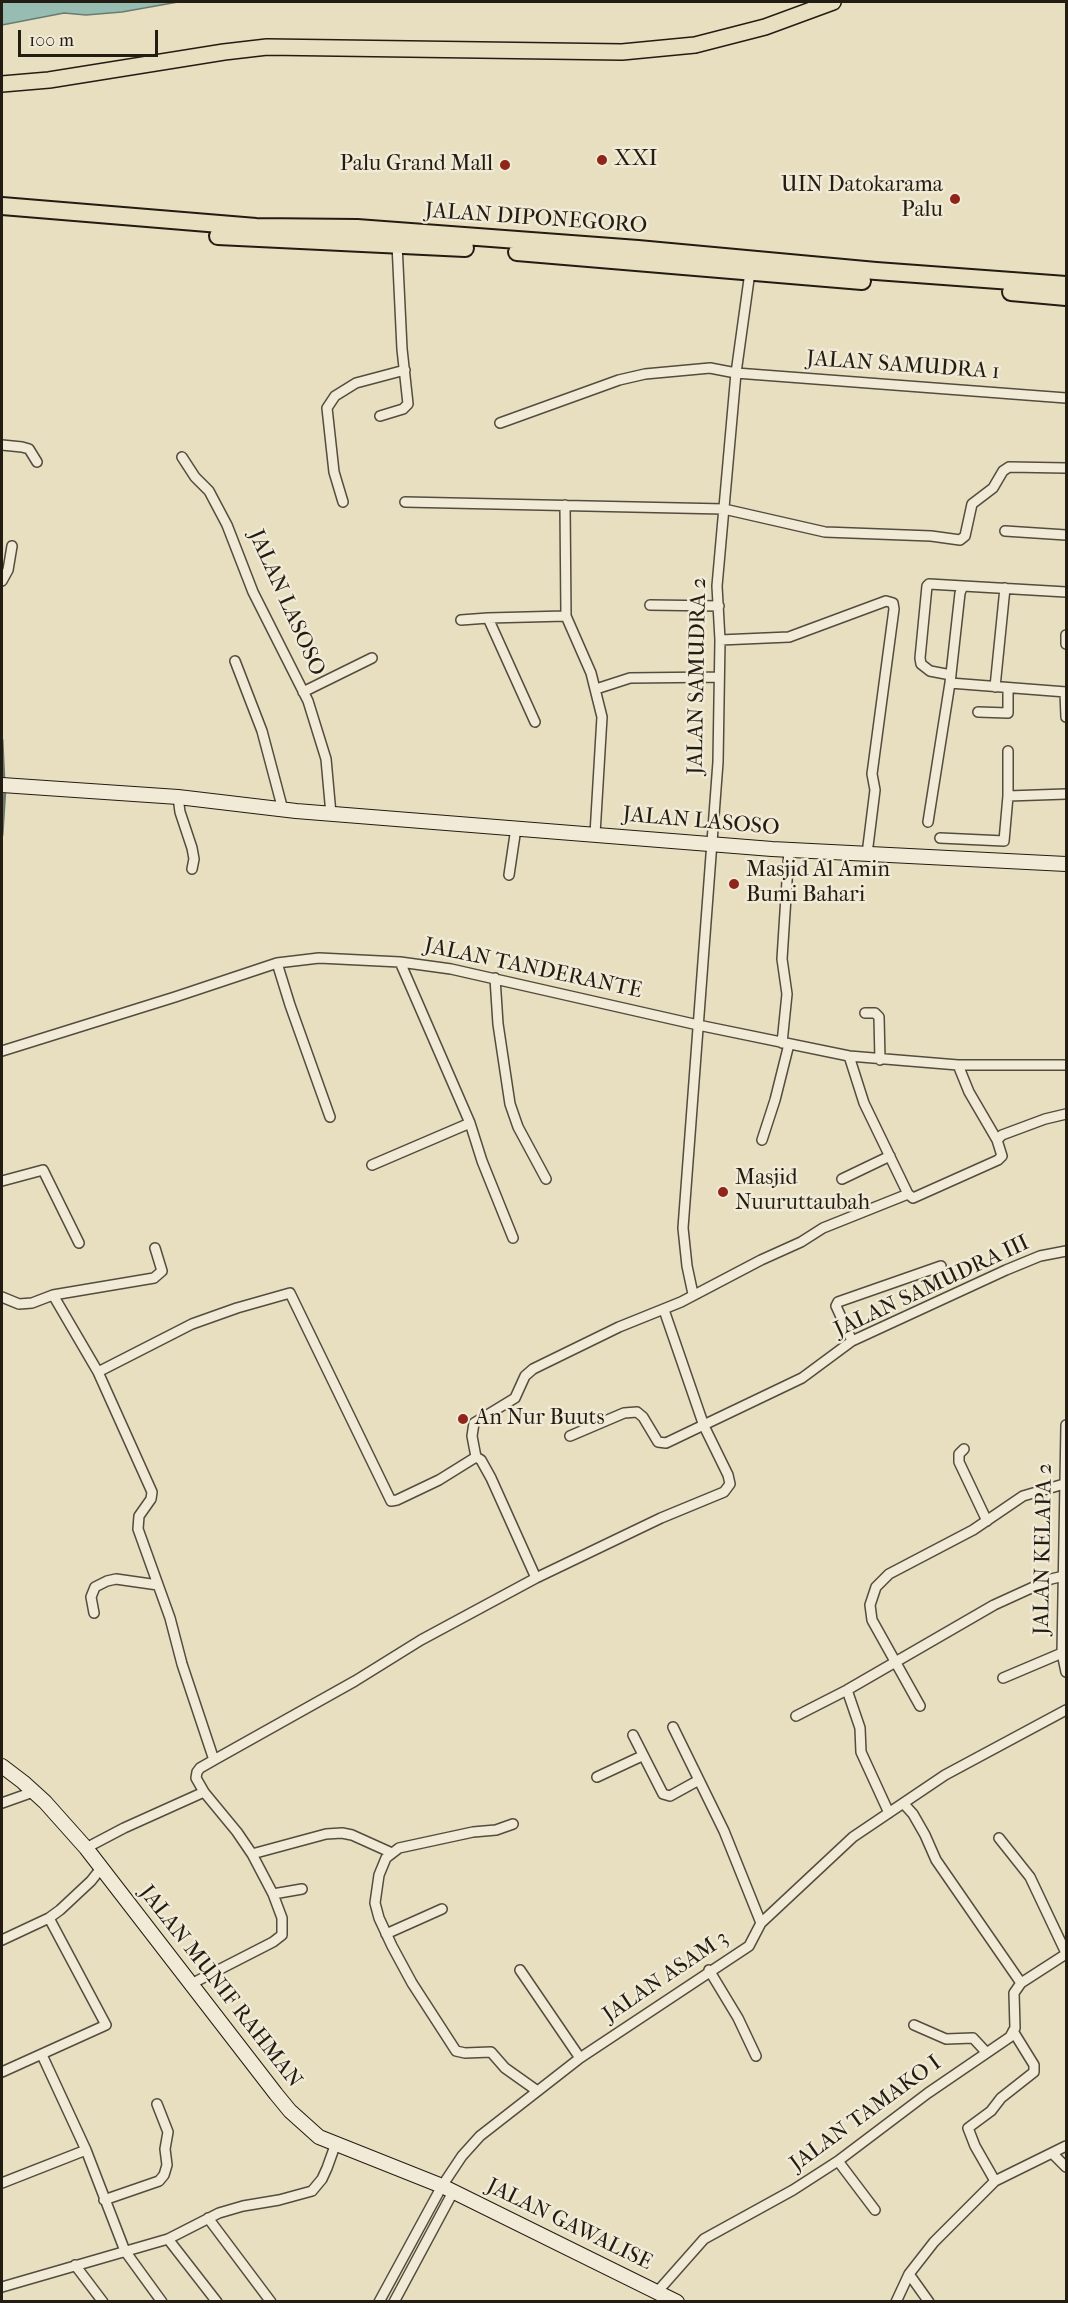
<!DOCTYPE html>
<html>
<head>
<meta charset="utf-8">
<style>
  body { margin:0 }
  #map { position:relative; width:1068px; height:2303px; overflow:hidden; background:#e8dec0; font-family:"IM FELL French Canon",serif }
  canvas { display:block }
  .frame { position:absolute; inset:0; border:3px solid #231c13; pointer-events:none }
  .scale { position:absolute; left:18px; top:30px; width:140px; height:27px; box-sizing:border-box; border:3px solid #231c13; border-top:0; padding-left:8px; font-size:18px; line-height:21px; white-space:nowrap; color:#231c13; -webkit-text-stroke:4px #f0ead6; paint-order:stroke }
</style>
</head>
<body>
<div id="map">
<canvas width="1068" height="2303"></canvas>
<div class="frame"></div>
<div class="scale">100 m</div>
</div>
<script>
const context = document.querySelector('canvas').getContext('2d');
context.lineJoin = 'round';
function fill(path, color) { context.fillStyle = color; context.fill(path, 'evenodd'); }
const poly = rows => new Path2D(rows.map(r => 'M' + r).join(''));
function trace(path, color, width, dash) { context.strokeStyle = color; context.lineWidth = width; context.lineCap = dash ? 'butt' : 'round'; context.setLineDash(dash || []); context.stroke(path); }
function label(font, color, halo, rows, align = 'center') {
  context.font = font + ' "IM FELL French Canon",serif'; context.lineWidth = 5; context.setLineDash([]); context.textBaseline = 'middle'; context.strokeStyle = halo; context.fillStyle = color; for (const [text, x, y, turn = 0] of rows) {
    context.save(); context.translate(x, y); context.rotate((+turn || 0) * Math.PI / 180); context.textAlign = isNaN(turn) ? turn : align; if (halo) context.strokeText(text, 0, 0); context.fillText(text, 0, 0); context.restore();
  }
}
const water = poly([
  [2,2,178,2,122,12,86,15,64,13,2,25,2,2]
]);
fill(water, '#97bcb2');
trace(water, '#697c72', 1.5);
trace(poly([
  [2,740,4,782],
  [2,835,5,789]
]), '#697c72', 3);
const street = poly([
  [380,416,403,409,408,404,402,349,397,244],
  [500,423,619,380,645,374,710,368,736,373,1066,398],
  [2,445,22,447,29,449,37,462],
  [182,457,195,477,209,491,227,525,253,592,308,701,326,759,331,814],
  [343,502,334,472,327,408,335,396,356,383,405,370],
  [405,502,724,509,825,532,931,536,960,540,965,536,972,504,993,488,1003,471,1009,467,1066,468],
  [565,505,566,616,591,673,602,717,595,834],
  [1005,531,1066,535],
  [2,581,8,570,12,546],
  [650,605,719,606],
  [461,620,488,618],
  [1066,635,1066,644],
  [720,640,789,637,886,601,893,603,894,609,872,774,875,790,867,854],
  [235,661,262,731,283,810],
  [951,675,930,671,921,664,920,658,927,586,929,584,1066,592],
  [950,683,1066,692],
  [995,687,1005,588],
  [596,689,630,678,719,677],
  [303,692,372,658],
  [1065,692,1066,717],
  [978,712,1008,713,1008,688],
  [535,722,488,618,566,616],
  [1008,751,1008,796,1066,794],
  [178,797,180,812,192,848,194,859,192,869],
  [928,822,950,683,960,593,963,586],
  [940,838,1004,841,1008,796],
  [509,875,516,828],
  [400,962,470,1123,482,1161,513,1238],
  [277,963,290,1005,330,1117],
  [495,978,498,1024,510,1104,518,1127,546,1179],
  [865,1013,875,1013,879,1017,880,1060],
  [782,1043,787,994,782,959,789,850],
  [2,1051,175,997,277,963,319,958,400,962,451,969,698,1025,849,1056,958,1065,1066,1065],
  [849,1056,864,1103,908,1194,913,1198,998,1160,1002,1156,997,1140,1002,1135,1045,1119,1066,1114],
  [958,1065,969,1092,997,1140],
  [762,1140,775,1100,789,1044],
  [372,1165,470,1123],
  [842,1179,890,1156],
  [2,1181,43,1170,79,1243],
  [693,1294,687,1266,683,1228,718,762,720,640,717,586,736,373,750,272],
  [53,1295,98,1372,152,1492,151,1499,139,1516,138,1529,170,1618,182,1664,214,1760,200,1768,197,1772,196,1778,204,1792],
  [2,1297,19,1304,32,1303,53,1295,154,1278,162,1271,155,1248],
  [852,1341,836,1306,838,1302,941,1266],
  [98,1372,192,1324,237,1308,290,1293,391,1501,397,1500,439,1480,476,1457,481,1460,491,1478,536,1578],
  [1066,1425,1062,1653,1066,1672],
  [570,1436,624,1413,637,1412,643,1417,658,1442,666,1443,802,1378,852,1341,1006,1270,1040,1256,1066,1251],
  [964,1449,959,1454,959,1462,987,1521],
  [476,1457,472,1436,474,1423,515,1398,525,1376,533,1369,619,1327,681,1302,761,1260,801,1242,823,1228,908,1194],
  [94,1613,91,1597,95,1587,107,1581,116,1579,158,1585],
  [1003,1678,1062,1653],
  [847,1690,860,1728,861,1752,889,1813],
  [920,1706,872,1620,870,1605,876,1587,889,1574,973,1530,1023,1496,1064,1484],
  [796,1716,847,1690,994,1605,1051,1579,1064,1576],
  [673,1727,724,1831,761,1923],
  [633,1735,663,1794,670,1796,699,1780],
  [214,1760,355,1681,421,1640,536,1578,661,1518,724,1492,730,1484,728,1475,704,1426,664,1310],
  [597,1777,642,1756],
  [2,1803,33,1792],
  [904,1804,913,1814,925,1835,936,1860,1021,1983],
  [513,1824,496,1830,473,1832,399,1848,386,1858,379,1875,375,1903,379,1918,392,1946,412,1983,456,2051,465,2053,491,2052,505,2068,536,2090],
  [999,1838,1030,1877,1066,1953],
  [86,1848,124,1828,204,1792,237,1832,252,1854,273,1894,282,1918,282,1935,273,1942,191,1984],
  [252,1854,326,1834,342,1833,352,1835,392,1853],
  [273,1894,302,1889],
  [386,1934,442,1909],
  [2,1940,49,1918,60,1910,91,1881,102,1867],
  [520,1970,580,2058],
  [709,1970,738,2018,756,2056],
  [914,2025,946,2039,973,2038,986,2052],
  [42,2055,86,2150,125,2251,162,2302],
  [2,2072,106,2025,49,1918],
  [1052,2153,1066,2167],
  [838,2161,875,2210],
  [995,2181,975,2146,968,2128,991,2111,1001,2098,1034,2072,1034,2065,1013,2031],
  [2,2183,86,2150],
  [104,2200,159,2181,164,2175,167,2165,165,2149,168,2132,157,2104],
  [208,2218,271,2302],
  [168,2239,217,2302],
  [75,2265,103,2302],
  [909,2274,929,2302],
  [2,2287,168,2239,219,2213,243,2206,279,2200,312,2191,322,2179,327,2168,336,2143],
  [658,2291,704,2239,793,2190,838,2161,928,2093,1010,2037,1015,2028,1014,1993,1021,1983,1066,1954],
  [379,2302,442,2186,462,2156,480,2136,580,2058,749,1946,761,1923,853,1837,945,1775,1066,1710],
  [394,2302,453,2192],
  [896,2302,909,2274,934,2242,995,2181,1066,2146]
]);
const secondary = poly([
  [2,785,178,797,296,811,772,849,1066,864],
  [2,1766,23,1782,45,1802,86,1848,276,2094,290,2111,319,2137,442,2186,677,2302]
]);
const primary = poly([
  [2,84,49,80,224,52,267,47,622,52,695,45,765,27,833,2]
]);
const highway = poly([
  [2,206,256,227,357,228,638,249,876,271,1066,285],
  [218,236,465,248],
  [517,252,862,281],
  [1011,292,1066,297]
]);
trace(street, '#544c3e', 12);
trace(secondary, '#231c13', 16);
trace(primary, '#231c13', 18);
trace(highway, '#231c13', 20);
trace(street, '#f0ead6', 9);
trace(secondary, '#f0ead6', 14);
trace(primary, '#e8dec0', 15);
trace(highway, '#e8dec0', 16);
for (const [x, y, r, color] of [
  [602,160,6,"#8f2418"],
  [505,165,6,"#8f2418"],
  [955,199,6,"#8f2418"],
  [734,884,6,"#8f2418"],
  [723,1192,6,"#8f2418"],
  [463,1419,6,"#8f2418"]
]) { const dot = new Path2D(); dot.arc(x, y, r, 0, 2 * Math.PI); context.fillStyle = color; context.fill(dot); trace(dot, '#f0ead6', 2); }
label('22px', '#231c13', '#f0ead6', [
  ["XXI",614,160],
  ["Palu Grand Mall",493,165,"right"],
  ["UIN Datokarama",943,186,"right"],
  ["Palu",943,211,"right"],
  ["Masjid Al Amin",746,871],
  ["Bumi Bahari",746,896],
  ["Masjid",735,1179],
  ["Nuuruttaubah",735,1204],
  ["An Nur Buuts",475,1419]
], 'left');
label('22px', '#231c13', '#f0ead6', [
  ["JALAN DIPONEGORO",536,219,4],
  ["JALAN SAMUDRA 1",903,366,4],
  ["JALAN LASOSO",286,603,66],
  ["JALAN SAMUDRA 2",698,676,-89],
  ["JALAN LASOSO",701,822,5],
  ["JALAN TANDERANTE",533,969,12],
  ["JALAN SAMUDRA III",932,1287,-25],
  ["JALAN KELAPA 2",1044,1549,-89],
  ["JALAN ASAM 3",666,1977,-34],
  ["JALAN MUNIF RAHMAN",220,1987,52],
  ["JALAN TAMAKO I",866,2114,-36],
  ["JALAN GAWALISE",569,2225,26]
]);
</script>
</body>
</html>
